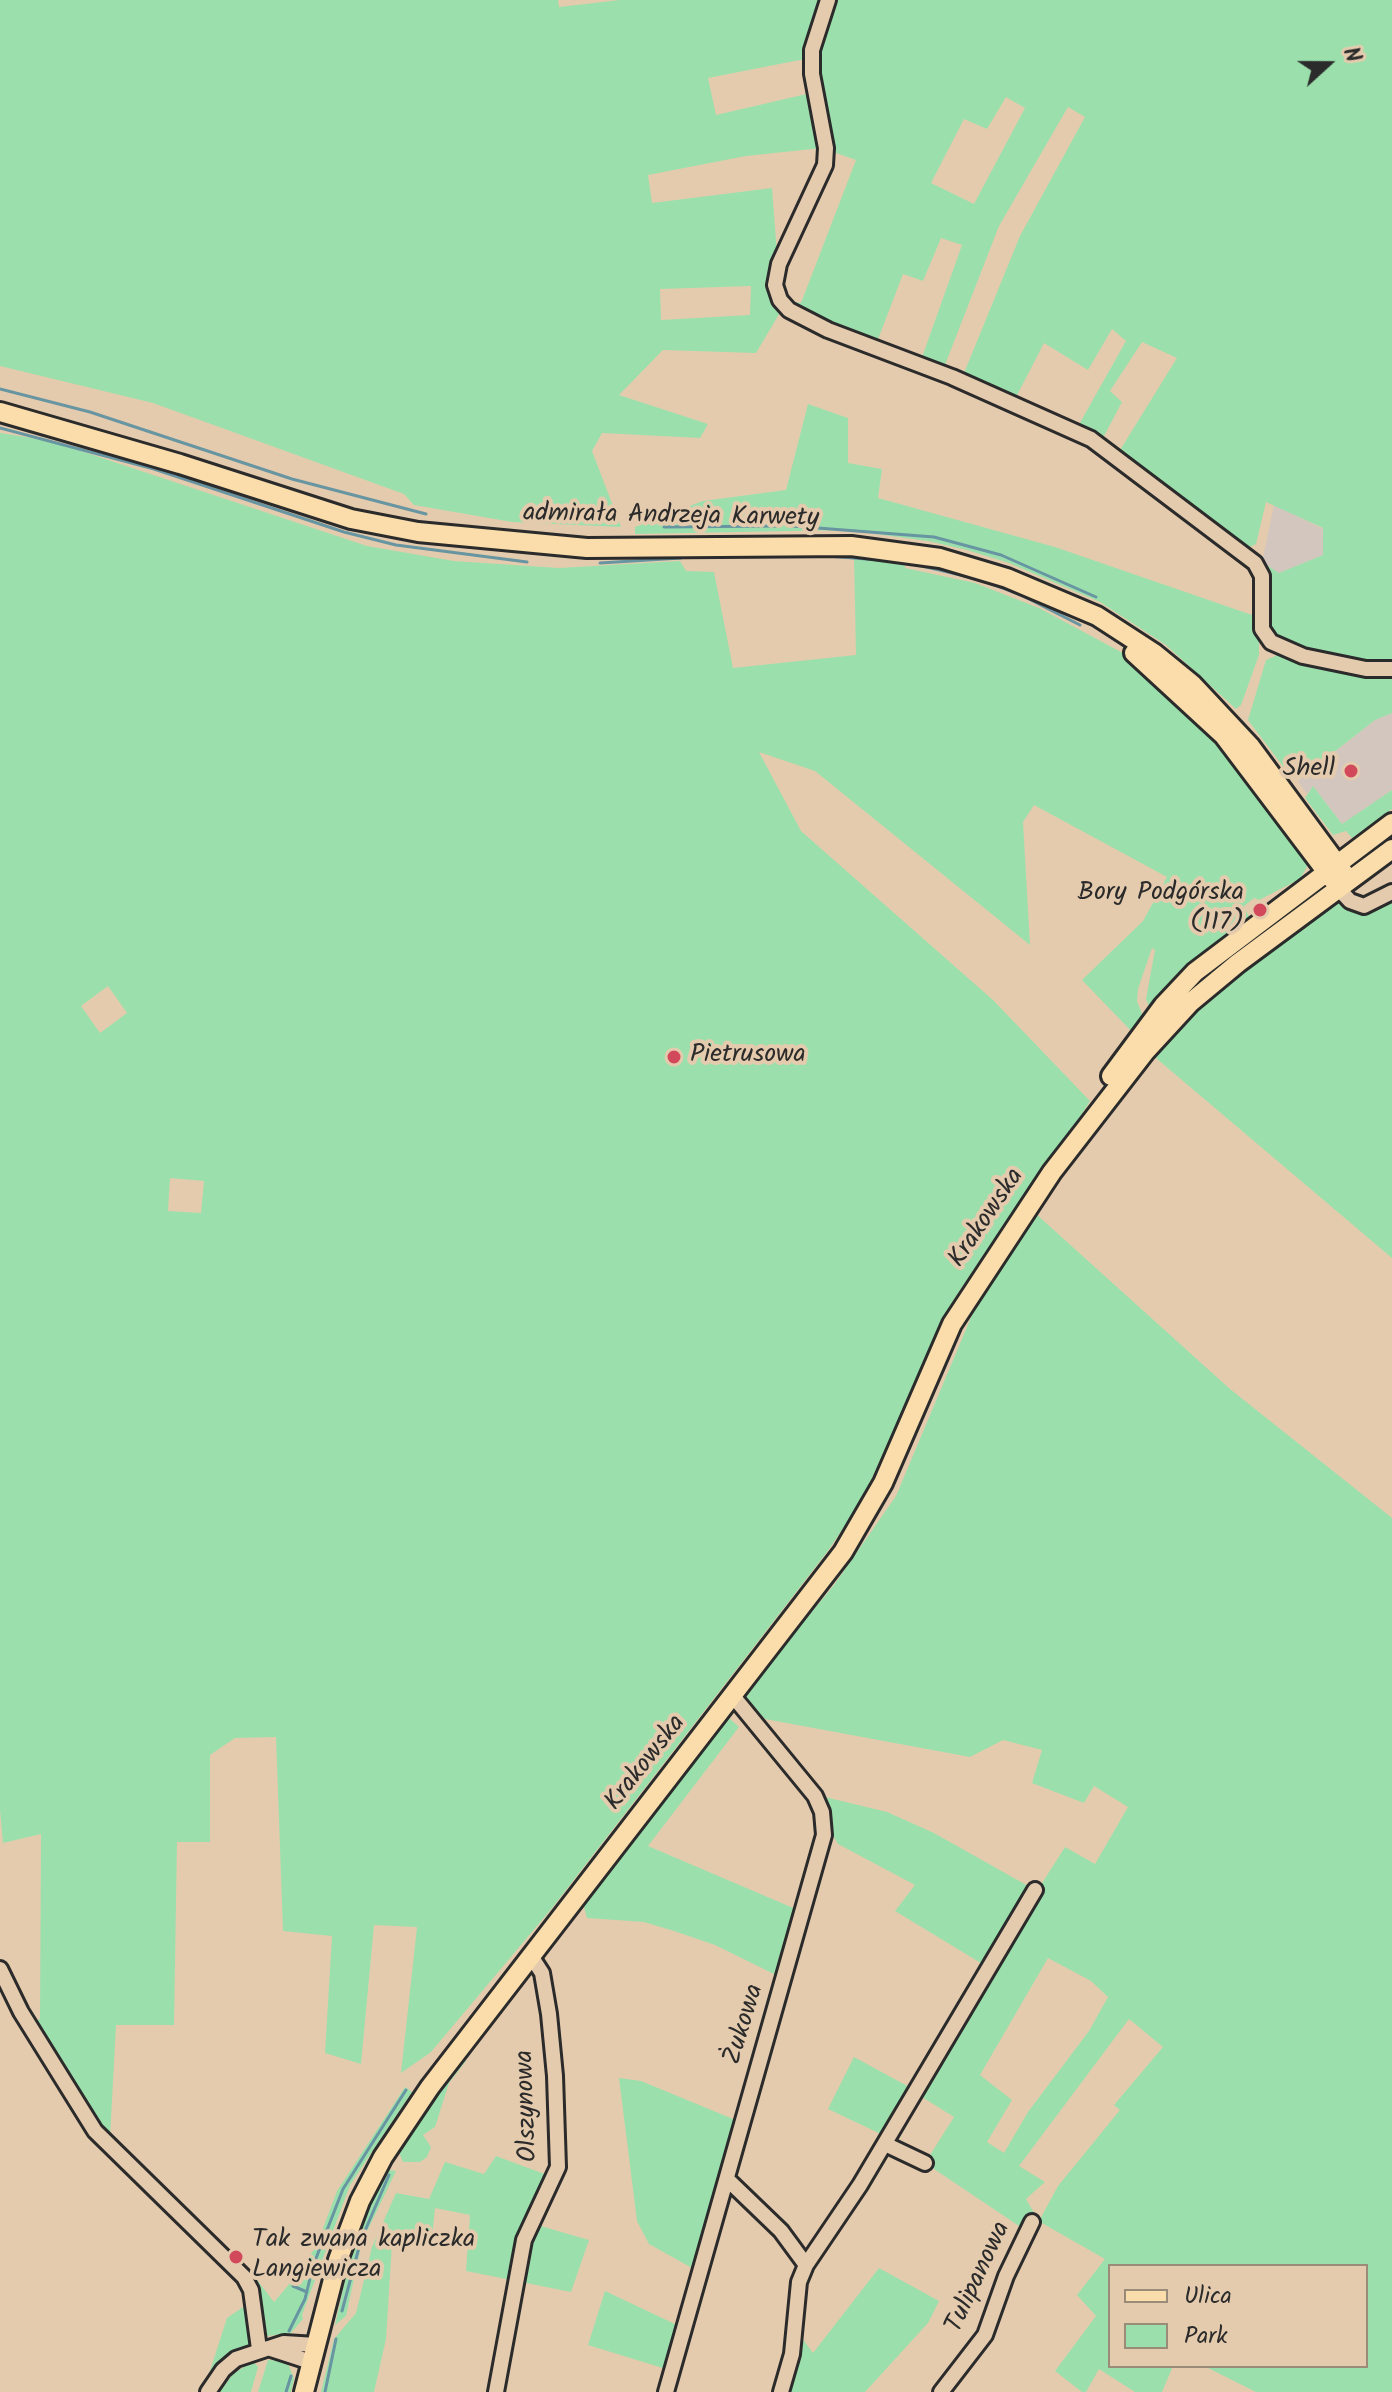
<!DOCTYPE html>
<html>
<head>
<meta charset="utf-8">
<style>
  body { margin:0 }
  #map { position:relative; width:1392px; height:2392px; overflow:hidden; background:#e5cbad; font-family:Kalam,sans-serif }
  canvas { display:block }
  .legend { position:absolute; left:1108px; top:2264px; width:260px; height:104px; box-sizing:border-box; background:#e5cbad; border:2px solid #9b8b79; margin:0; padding:10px 14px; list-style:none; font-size:24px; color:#2b2b2b }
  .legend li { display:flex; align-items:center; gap:16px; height:40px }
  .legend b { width:40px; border:2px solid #9b8b79 }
  .north { position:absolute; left:1288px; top:24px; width:80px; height:80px; -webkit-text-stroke:6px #e5cbad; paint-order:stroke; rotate:69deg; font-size:22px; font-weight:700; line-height:32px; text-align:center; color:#2b2b2b }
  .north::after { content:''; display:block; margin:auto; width:28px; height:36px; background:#2b2b2b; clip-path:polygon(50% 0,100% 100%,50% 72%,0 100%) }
</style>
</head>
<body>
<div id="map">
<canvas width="1392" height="2392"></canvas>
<ul class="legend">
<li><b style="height:10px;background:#faddab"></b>Ulica</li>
<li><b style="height:22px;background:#9be0ac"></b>Park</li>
</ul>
<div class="north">N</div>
</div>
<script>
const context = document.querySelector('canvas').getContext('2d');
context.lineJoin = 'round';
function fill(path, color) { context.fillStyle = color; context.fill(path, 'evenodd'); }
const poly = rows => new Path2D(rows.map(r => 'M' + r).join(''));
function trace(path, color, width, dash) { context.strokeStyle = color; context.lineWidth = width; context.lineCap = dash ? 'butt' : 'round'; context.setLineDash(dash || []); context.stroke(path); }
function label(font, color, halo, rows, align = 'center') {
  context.font = font + ' Kalam,sans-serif'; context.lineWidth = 8; context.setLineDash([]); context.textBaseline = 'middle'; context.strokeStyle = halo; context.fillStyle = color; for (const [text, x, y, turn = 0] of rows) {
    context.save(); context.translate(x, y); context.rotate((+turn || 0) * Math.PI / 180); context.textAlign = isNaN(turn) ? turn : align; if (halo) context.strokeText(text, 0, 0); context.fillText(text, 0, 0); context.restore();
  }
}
fill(poly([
  [1274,505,1323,529,1323,555,1279,573,1262,562],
  [1392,713,1392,790,1342,824,1313,786,1307,794,1298,781,1375,720]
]), '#d2c6bf');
fill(poly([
  [0,0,558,0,559,7,620,0,1392,0,1392,664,1349,661,1292,646,1271,636,1266,627,1262,562,1279,573,1323,555,1323,528,1266,502,1256,544,1245,549,1077,428,1126,341,1112,329,1088,370,1044,343,1014,401,962,378,1020,236,1085,117,1068,107,999,226,943,370,921,360,962,245,941,238,923,281,903,274,877,342,872,340,869,353,826,337,781,311,756,353,663,350,619,395,708,424,700,438,602,433,592,451,621,527,512,522,414,505,404,494,153,403,0,366],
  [805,59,811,93,716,115,708,78],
  [1006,97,1025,108,974,204,931,183,964,119,987,129],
  [822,148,856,160,801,303,774,299,769,282,768,269,777,254,772,188,652,203,648,175,746,156],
  [751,286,750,315,661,320,660,289],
  [1142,342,1177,358,1120,450,1103,438,1122,402,1110,391],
  [808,404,848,418,848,463,882,469,878,498,1055,547,1252,615,1252,630,1259,637,1259,655,1241,705,1236,709,1166,645,1100,602,1009,563,967,550,928,541,846,530,635,534,635,527,703,501,786,490],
  [0,433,51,441,367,546,454,561,559,568,680,561,686,571,714,572,733,668,856,655,854,556,904,560,905,568,975,583,1039,608,1134,659,1218,739,1308,865,1300,879,1259,900,1254,898,1243,907,1249,916,1151,1011,1146,999,1155,950,1152,948,1138,989,1137,1001,1144,1019,1136,1036,1082,980,1143,921,1167,877,1034,805,1023,822,1030,945,815,771,759,752,801,831,993,1000,1090,1101,1036,1186,1020,1201,954,1299,861,1502,827,1552,552,1908,431,2052,401,2073,417,1927,374,1925,361,2064,325,2053,332,1936,283,1931,276,1737,235,1738,210,1755,210,1842,177,1842,174,2025,116,2025,110,2138,35,2024,40,2018,41,1834,3,1843,0,1810],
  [108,986,127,1013,100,1033,81,1006],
  [170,1178,204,1181,201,1213,168,1211],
  [1280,654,1364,673,1392,676,1392,713,1375,720,1301,778,1291,777,1248,720,1266,660],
  [1313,786,1342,824,1392,790,1392,809,1352,838,1346,831,1333,835,1305,798],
  [1392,897,1392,1258,1150,1053,1174,1027,1240,971,1330,904,1338,902,1359,910],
  [1035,1213,1230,1389,1392,1518,1392,2392,1256,2392,1204,2366,1366,2366,1366,2266,1110,2266,1110,2366,1173,2366,1162,2392,1135,2392,1099,2369,1086,2392,1082,2392,1055,2371,1096,2316,1077,2295,1105,2259,1040,2222,1033,2234,1025,2230,925,2163,954,2117,917,2094,984,1965,895,1911,915,1885,838,1844,829,1829,825,1797,887,1812,934,1833,1037,1891,1065,1847,1095,1864,1128,1807,1094,1786,1084,1803,1032,1783,1042,1750,1003,1740,970,1757,765,1719,743,1695,834,1585,896,1496,972,1315],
  [1048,1958,1091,1981,1108,1997,1089,2031,1028,2112,1004,2153,987,2142,1012,2100,980,2075],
  [1129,2019,1163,2047,1114,2105,1120,2110,1058,2186,1039,2221,1026,2199,1045,2182,1019,2166],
  [729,1718,739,1727,648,1846,798,1910,780,1977,715,1945,674,1931,644,1922,587,1918,584,1907,587,1895],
  [466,2054,466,2061,449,2083,435,2127,423,2135,431,2147,427,2157,420,2162,403,2162,398,2150],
  [854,2057,911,2088,885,2136,828,2109],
  [619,2078,641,2081,738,2121,692,2268,649,2244,637,2221],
  [405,2087,412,2092,350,2185,302,2315,303,2319,291,2333,267,2336,262,2301,254,2276,274,2302,292,2281,300,2283,307,2272,304,2263,316,2247,337,2191],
  [496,2156,558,2179,537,2225,589,2240,571,2292,466,2271,470,2215,435,2208,431,2247,392,2243,386,2339,374,2392,321,2392,334,2339,356,2313,372,2247,396,2193,429,2199,445,2162,484,2174],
  [388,2170,396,2171,362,2242,346,2316,335,2325,352,2248,372,2198],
  [879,2268,939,2301,928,2323,865,2392,787,2392,799,2334,813,2353],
  [605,2291,677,2325,666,2369,588,2345],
  [243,2307,248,2311,250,2345,235,2353,207,2380,227,2318],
  [268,2360,282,2361,289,2366,294,2379,291,2392,258,2392],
  [253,2361,258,2367,251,2392,219,2392,233,2374]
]), '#9be0ac');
trace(poly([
  [0,389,90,412,292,479,426,514],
  [0,428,154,469,344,532,396,545,527,562],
  [792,526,934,537,1001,555,1096,597],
  [664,527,777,526],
  [692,557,827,556,905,562,982,580,1021,595,1080,625],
  [600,563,681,558],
  [293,2286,307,2292],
  [342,2311,361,2240,389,2175],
  [289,2331,305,2299,313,2266,343,2189,406,2090],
  [286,2392,291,2376],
  [325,2392,336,2339]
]), '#6795a1', 3);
const minor = poly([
  [828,0,812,50,812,74,826,148,825,165,779,264,775,285,780,300,789,310,828,330,952,377,1091,439,1255,563,1262,576,1262,629,1271,642,1303,656,1366,669,1392,669],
  [1338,888,1350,901,1364,906,1392,892],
  [0,1969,21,2012,95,2131,244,2277,251,2290,259,2349],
  [885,2144,925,2163],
  [727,2179,781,2231,806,2265,799,2282,792,2354,781,2392],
  [806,2265,860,2185,1035,1890],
  [268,2348,311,2362],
  [208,2392,223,2370,236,2359,284,2343,316,2345],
  [496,2392,524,2240,558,2167,555,2076,549,2014,542,1973,531,1956],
  [666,2392,824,1835,822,1812,815,1796,733,1696],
  [941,2392,985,2335,1006,2276,1032,2222]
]);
const major = poly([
  [0,412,180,464,351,519,418,532,587,548,851,546,940,558,1007,578,1097,616,1154,653,1192,684,1251,747,1349,880],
  [1134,653,1224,736,1332,879],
  [1111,1076,1163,1006,1195,972,1392,823],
  [304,2392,338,2260,360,2201,383,2157,430,2087,843,1552,883,1483,952,1324,1052,1172,1145,1052,1191,1002,1238,963,1392,849]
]);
trace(minor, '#2b2b2b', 20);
trace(major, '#2b2b2b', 24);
trace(minor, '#e5cbad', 14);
trace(major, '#faddab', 18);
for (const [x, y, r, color] of [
  [1351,771,8,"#d1495b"],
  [1260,910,8,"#d1495b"],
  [674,1057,8,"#d1495b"],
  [236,2257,8,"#d1495b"]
]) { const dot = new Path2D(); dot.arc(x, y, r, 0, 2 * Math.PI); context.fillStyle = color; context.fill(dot); trace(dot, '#e5cbad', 3); }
label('26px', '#2b2b2b', '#e5cbad', [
  ["admirała Andrzeja Karwety",671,518,1],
  ["Krakowska",988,1219,-56],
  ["Krakowska",647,1764,-52],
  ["Żukowa",746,2025,-73],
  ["Olszynowa",529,2106,-92],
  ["Tulipanowa",980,2278,-65]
]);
label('26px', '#2b2b2b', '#e5cbad', [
  ["Shell",1335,771],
  ["Bory Podgórska",1244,895],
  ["(117)",1244,925],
  ["Pietrusowa",690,1057,"left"],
  ["Tak zwana kapliczka",252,2242,"left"],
  ["Langiewicza",252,2272,"left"]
], 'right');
</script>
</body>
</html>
